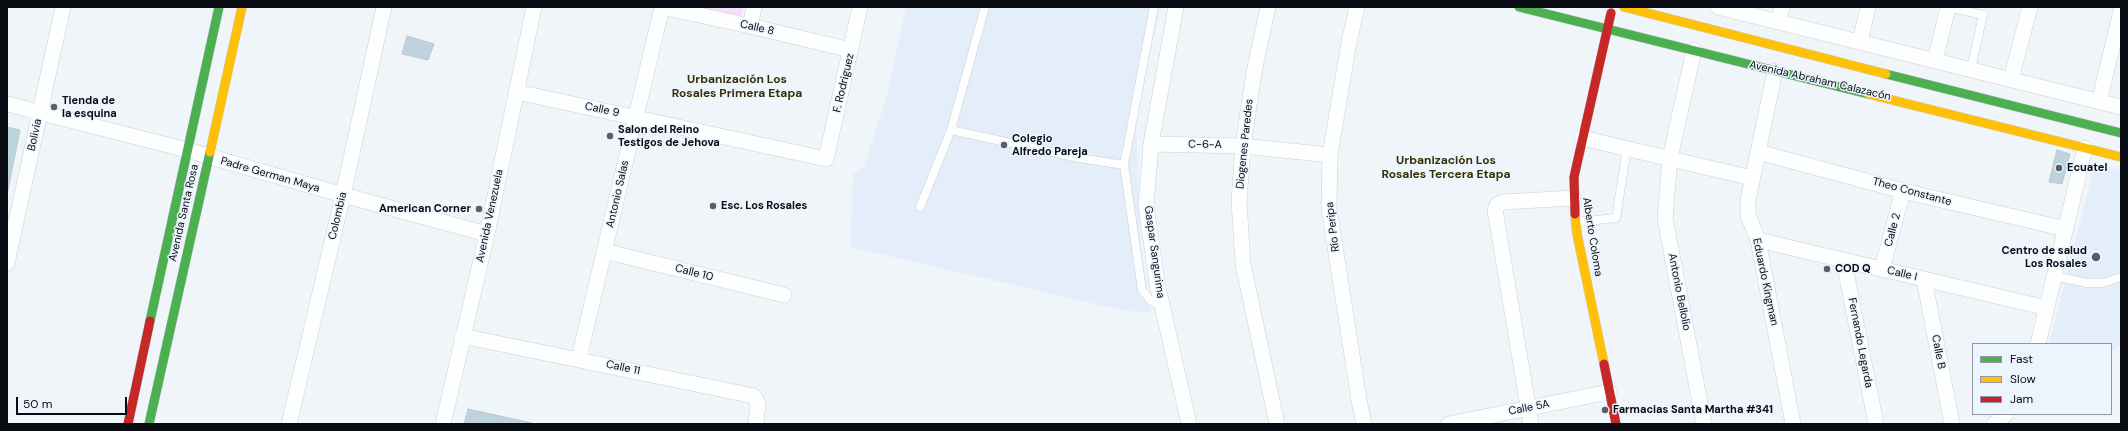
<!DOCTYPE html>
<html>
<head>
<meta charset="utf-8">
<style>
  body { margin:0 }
  #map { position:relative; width:2128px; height:431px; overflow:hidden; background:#f0f5fa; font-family:"DM Sans",sans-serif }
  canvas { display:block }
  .frame { position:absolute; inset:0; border:8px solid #080c12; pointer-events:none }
  .legend { position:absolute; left:1972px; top:343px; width:140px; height:72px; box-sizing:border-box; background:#ecf4fe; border:1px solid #9197a0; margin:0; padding:5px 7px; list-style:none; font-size:12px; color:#080c12 }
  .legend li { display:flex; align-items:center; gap:8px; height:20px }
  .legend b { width:20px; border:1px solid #9197a0 }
  .scale { position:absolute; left:16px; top:397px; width:111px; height:18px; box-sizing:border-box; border:2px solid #080c12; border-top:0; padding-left:5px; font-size:12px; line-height:14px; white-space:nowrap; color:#080c12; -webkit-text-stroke:3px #ecf4fe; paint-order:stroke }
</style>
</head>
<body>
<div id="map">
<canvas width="2128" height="431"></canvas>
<div class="frame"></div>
<ul class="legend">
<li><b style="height:5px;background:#4caf50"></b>Fast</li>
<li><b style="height:5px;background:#ffc107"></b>Slow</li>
<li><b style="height:5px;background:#c62828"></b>Jam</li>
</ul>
<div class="scale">50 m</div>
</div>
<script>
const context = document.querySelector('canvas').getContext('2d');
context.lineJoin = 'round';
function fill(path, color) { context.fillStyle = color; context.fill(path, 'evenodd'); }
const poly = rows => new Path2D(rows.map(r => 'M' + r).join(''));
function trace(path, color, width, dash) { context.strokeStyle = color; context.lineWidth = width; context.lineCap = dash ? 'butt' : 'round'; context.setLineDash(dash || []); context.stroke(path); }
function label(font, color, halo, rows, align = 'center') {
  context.font = font + ' "DM Sans",sans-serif'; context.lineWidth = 3; context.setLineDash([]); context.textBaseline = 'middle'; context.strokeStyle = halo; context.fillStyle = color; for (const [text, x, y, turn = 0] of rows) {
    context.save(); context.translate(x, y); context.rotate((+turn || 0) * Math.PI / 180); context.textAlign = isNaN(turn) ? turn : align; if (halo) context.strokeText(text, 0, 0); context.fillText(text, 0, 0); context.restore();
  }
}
fill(poly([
  [906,7,1160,7,1136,124,1141,247,1151,312,1125,311,850,247,853,175,864,166,886,99],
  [2095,164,2121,170,2121,344,2111,353,2111,344,2049,344]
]), '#e4eefb');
fill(poly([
  [693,7,743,7,741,17]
]), '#f4e0fc');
const building = poly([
  [407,36,434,44,428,60,402,54,407,36],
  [7,127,20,130,7,195,7,127],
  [2057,150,2070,154,2062,184,2049,182,2057,150],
  [468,409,532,423,532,424,464,424,468,409]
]);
fill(building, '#bdd3dd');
trace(building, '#c1c7cb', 1);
const lane = poly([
  [1948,7,1983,15,1971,69],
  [951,130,1079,158,1124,165,1154,7],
  [1124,165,1142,290,1151,301,1162,306],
  [920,207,951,130,985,7],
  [1576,222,1616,218,1627,148],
  [2055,276,2086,283,2103,283,2121,277]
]);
const street = poly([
  [662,7,750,26,851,50],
  [1176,7,1151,144,1146,205,1157,283,1189,424],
  [1268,7,1254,72,1243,146,1239,201,1243,264,1277,424],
  [1357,7,1349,42,1330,155,1329,208,1359,400,1364,424],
  [1718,7,2121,107],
  [1778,22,1782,7],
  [750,26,754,7],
  [1860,42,1868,7],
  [1694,50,1670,158,1665,218,1704,424],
  [1935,61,1948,7],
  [1775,71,1748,200,1748,215,1758,240,1793,424],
  [2011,79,2030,7],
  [517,92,826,159,860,7],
  [2099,102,2121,11],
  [7,104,187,150,343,195,487,234],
  [1582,138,1752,178],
  [1151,144,1243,146,1330,155],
  [1758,152,1903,191,2066,229],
  [1758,240,2047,308],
  [604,251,784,295],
  [1844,262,1876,424],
  [7,263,63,7],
  [1882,269,1903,191],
  [1924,279,1952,424],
  [462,336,754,396,758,404,756,424],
  [2038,344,2085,148],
  [579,358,662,7],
  [289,424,343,195,384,7],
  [443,424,487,234,534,7],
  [1449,424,1609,392],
  [1531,424,1495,210,1497,205,1503,202,1573,198],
  [1994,424,2006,414]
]);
const fast = poly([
  [1519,7,1868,94],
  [1886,74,2121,133],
  [150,321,219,7],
  [149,424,210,152]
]);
const slow = poly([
  [1624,7,1886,74],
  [1868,94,2121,157],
  [210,152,242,7],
  [1575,214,1577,234,1604,364]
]);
const jam = poly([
  [1575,214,1574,177,1611,13],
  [1604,364,1616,424],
  [128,424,150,321]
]);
trace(lane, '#ccd0d6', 9);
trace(street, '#ccd0d6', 16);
trace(fast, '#ccd0d6', 10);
trace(slow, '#ccd0d6', 10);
trace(jam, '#ccd0d6', 10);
trace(lane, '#fdfefe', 8);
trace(street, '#fdfefe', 15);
trace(fast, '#4caf50', 9);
trace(slow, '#ffc107', 9);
trace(jam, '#c62828', 9);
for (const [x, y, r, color] of [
  [54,107,4,"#595e63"],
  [610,136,4,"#595e63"],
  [1004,145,4,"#595e63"],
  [2059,168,4,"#595e63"],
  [713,206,4,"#595e63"],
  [479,209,4,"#595e63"],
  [2096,257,5,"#595e63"],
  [1827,269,4,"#595e63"],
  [1605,410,4,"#595e63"]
]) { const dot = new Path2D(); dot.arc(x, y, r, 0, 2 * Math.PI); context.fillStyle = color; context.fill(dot); trace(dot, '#ecf4fe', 1.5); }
label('11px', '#080c12', '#ecf4fe', [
  ["Calle 8",757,28,13],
  ["Avenida Abraham Calazacón",1820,81,13],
  ["F. Rodriguez",844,83,-77],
  ["Calle 9",602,110,12],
  ["Bolivia",35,135,-78],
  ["Diogenes Paredes",1245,144,-84],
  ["C-6-A",1205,145,1],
  ["Padre German Maya",270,175,16],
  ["Theo Constante",1912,192,15],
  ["Antonio Salas",618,194,-77],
  ["Avenida Santa Rosa",184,213,-77],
  ["Colombia",338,216,-77],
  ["Avenida Venezuela",490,216,-78],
  ["Río Peripa",1333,227,-97],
  ["Calle 2",1893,230,-75],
  ["Alberto Coloma",1592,237,81],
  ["Gaspar Sangurima",1154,252,82],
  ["Calle 10",694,273,14],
  ["Calle I",1902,274,13],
  ["Eduardo Kingman",1765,282,78],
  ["Antonio Bellolio",1679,292,79],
  ["Fernando Legarda",1860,343,79],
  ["Calle B",1938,352,79],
  ["Calle 11",623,368,12],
  ["Calle 5A",1529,408,-11]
]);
label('bold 11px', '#080c12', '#ecf4fe', [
  ["Tienda de",62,101],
  ["la esquina",62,114],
  ["Salon del Reino",618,130],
  ["Testigos de Jehova",618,143],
  ["Colegio",1012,139],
  ["Alfredo Pareja",1012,152],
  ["Ecuatel",2067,168],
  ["Esc. Los Rosales",721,206],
  ["American Corner",471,209,"right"],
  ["Centro de salud",2087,251,"right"],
  ["Los Rosales",2087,264,"right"],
  ["COD Q",1835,269],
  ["Farmacias Santa Martha #341",1613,410]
], 'left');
label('bold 12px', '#383004', '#ecf4fe', [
  ["Urbanización Los",737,80],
  ["Rosales Primera Etapa",737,94],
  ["Urbanización Los",1446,161],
  ["Rosales Tercera Etapa",1446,175]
]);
</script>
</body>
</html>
